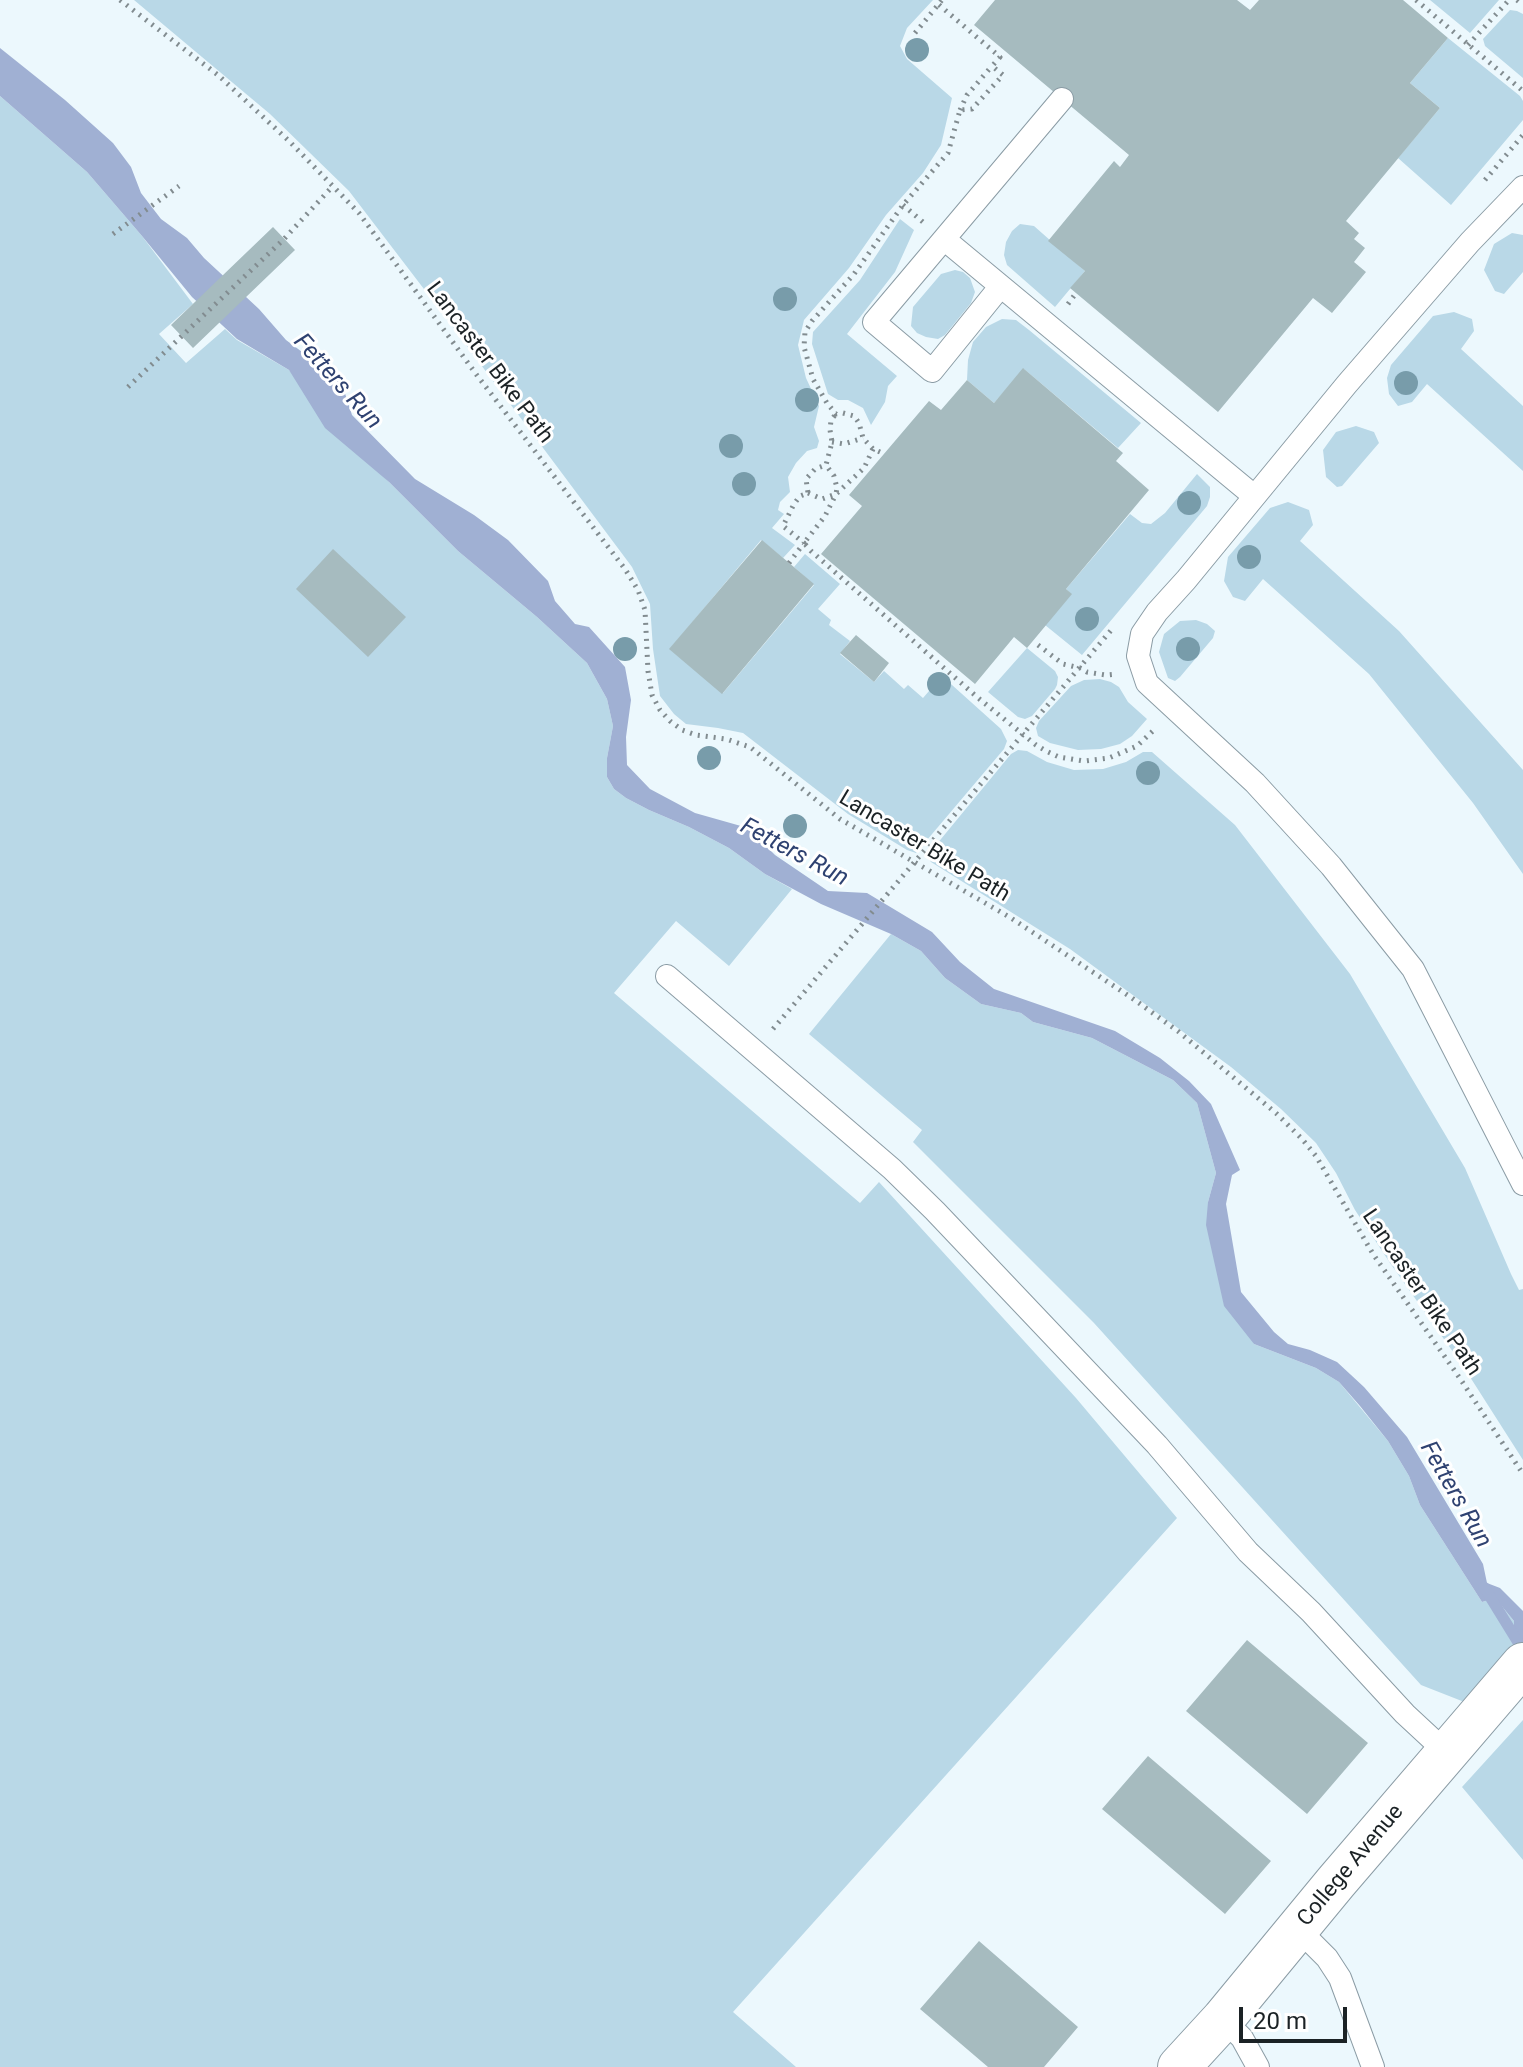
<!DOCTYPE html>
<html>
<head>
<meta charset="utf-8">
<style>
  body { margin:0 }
  #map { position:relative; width:1523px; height:2067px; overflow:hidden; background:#ecf8fd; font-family:Roboto,sans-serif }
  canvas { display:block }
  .scale { position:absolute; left:1239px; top:2007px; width:108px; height:36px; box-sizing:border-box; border:4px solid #1b2225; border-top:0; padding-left:10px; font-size:24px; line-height:28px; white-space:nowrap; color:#1b2225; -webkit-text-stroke:6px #fff; paint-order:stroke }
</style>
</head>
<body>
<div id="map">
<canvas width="1523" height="2067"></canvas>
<div class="scale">20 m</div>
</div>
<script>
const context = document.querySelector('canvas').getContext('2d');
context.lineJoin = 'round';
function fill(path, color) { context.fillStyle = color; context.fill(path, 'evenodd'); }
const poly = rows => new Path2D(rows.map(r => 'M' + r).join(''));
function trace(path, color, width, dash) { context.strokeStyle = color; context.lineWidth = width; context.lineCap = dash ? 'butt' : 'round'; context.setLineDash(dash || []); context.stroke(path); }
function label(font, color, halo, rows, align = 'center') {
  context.font = font + ' Roboto,sans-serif'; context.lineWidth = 6; context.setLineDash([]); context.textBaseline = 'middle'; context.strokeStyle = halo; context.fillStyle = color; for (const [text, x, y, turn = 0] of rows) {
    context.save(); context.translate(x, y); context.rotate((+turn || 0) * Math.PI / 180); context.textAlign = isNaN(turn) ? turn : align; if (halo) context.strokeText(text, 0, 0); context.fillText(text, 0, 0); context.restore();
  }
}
fill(poly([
  [134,0,933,0,907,28,900,46,907,59,952,98,941,145,923,173,886,215,849,268,804,320,798,345,806,378,819,406,814,427,819,441,817,448,807,451,796,463,788,477,790,492,780,502,778,510,784,514,772,528,795,545,783,558,761,540,670,649,723,693,814,585,794,567,805,554,840,584,818,609,831,620,829,625,850,641,840,654,874,682,884,671,904,689,908,685,923,698,942,676,1001,729,1007,741,1004,749,916,853,907,850,848,814,743,733,718,728,686,724,674,714,660,696,653,649,650,604,632,567,440,310,349,191,270,114],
  [1430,0,1499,0,1470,33],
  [1510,10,1517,11,1523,14,1523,78,1485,46,1483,39],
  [1448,38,1520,96,1523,101,1523,120,1451,205,1398,158,1440,108,1410,83],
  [0,96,87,172,142,236,193,304,159,334,186,363,225,329,237,340,289,370,389,482,458,551,537,617,587,663,607,699,613,726,607,758,607,777,614,789,626,798,649,810,689,827,729,848,765,874,792,889,729,966,676,921,614,993,860,1203,879,1182,1076,1398,1177,1518,733,2012,796,2067,0,2067],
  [900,219,914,230,895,272,847,334,897,376,888,386,885,402,871,425,863,408,848,400,838,400,828,394,812,344,813,332,860,280],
  [1020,224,1034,226,1085,271,1055,307,1007,265,1004,255,1006,242,1012,231],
  [1512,233,1523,235,1523,272,1504,294,1495,291,1484,270,1494,244],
  [955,270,963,272,970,278,975,292,971,303,945,335,938,339,926,337,917,333,911,326,913,307,941,274],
  [1454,312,1472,319,1474,331,1461,349,1523,406,1523,471,1427,384,1412,402,1398,406,1389,394,1387,378,1391,365,1433,316],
  [1002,319,1016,320,1029,330,1141,423,1118,448,1024,369,994,403,967,380,968,360,973,342,986,327],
  [1356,426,1374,432,1379,443,1342,486,1337,487,1326,477,1323,450,1336,432],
  [1197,474,1210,487,1210,497,1207,506,1082,655,1045,625,1071,594,1066,589,1130,514,1142,523,1151,524,1165,513],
  [1288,502,1309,510,1313,525,1300,541,1399,631,1523,770,1523,874,1473,803,1369,674,1263,579,1245,601,1233,597,1224,581,1228,557,1270,508],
  [1196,620,1207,624,1215,631,1213,638,1180,677,1175,681,1168,678,1159,652,1164,634,1180,621],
  [1027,648,1055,671,1058,677,1057,685,1055,689,1032,716,1025,719,1018,717,988,692],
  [1100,679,1111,682,1119,687,1128,702,1147,719,1132,736,1120,744,1101,749,1078,750,1050,743,1038,736,1036,728,1039,721,1071,686,1084,680],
  [1018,750,1027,751,1047,762,1074,770,1103,769,1126,762,1143,752,1152,752,1235,825,1350,974,1465,1168,1511,1274,1519,1290,1523,1289,1523,1460,1463,1366,1390,1263,1355,1210,1336,1173,1316,1143,1281,1109,1231,1067,1070,949,931,862,927,856,1011,754],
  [891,934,921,951,945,978,981,1004,1021,1013,1033,1022,1092,1038,1173,1080,1197,1103,1216,1173,1208,1202,1254,1344,1316,1368,1339,1382,1388,1441,1409,1476,1420,1505,1482,1602,1495,1598,1514,1621,1514,1652,1472,1705,1421,1685,1094,1323,913,1142,922,1130,809,1034],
  [1523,1720,1523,1860,1462,1787]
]), '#b9d8e7');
fill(poly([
  [0,48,65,100,113,143,131,167,141,193,161,219,187,238,204,258,259,309,286,340,341,381,352,415,415,479,474,515,508,540,548,581,555,601,575,624,589,627,625,667,631,700,626,737,627,765,650,789,695,813,748,828,775,855,828,891,867,893,932,932,960,962,994,989,1115,1031,1160,1058,1189,1081,1211,1104,1240,1170,1232,1175,1226,1204,1241,1292,1274,1332,1288,1344,1310,1350,1337,1362,1364,1387,1407,1437,1483,1564,1487,1583,1500,1588,1523,1611,1523,1666,1514,1652,1514,1621,1495,1598,1482,1602,1420,1505,1409,1476,1388,1441,1360,1406,1339,1382,1316,1368,1254,1344,1224,1306,1206,1225,1208,1202,1216,1173,1197,1103,1173,1080,1092,1038,1033,1022,1021,1013,981,1004,945,978,921,951,891,934,821,904,765,874,729,848,689,827,649,810,626,798,614,789,607,777,607,758,613,726,607,699,587,663,537,617,458,551,389,482,325,428,289,370,237,339,192,297,142,236,87,172,0,96]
]), '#a0b0d3');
trace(poly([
  [1484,1587,1521,1647]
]), '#a0b0d3', 11);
fill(poly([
  [995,0,1237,0,1250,10,1259,0,1403,0,1448,38,1410,83,1440,108,1346,221,1359,233,1354,239,1365,248,1354,262,1366,272,1332,313,1313,298,1218,412,1070,288,1085,271,1048,241,1114,161,1120,167,1129,155,974,25],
  [273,227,295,250,193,348,171,325],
  [1023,368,1123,453,1116,461,1149,490,1066,589,1072,594,1027,648,1014,637,975,684,821,554,862,506,849,495,929,401,941,410,967,380,994,403],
  [762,540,814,584,722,694,669,649],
  [333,549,406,617,368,657,296,589],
  [856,635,889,663,874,682,840,653],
  [1247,1640,1368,1743,1307,1814,1186,1711],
  [1148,1756,1271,1861,1225,1914,1102,1809],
  [979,1941,1078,2027,1044,2067,988,2067,920,2009]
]), '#a6bbbf');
const service = poly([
  [1523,187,1470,242,1347,384,1186,580,1157,612,1142,634,1138,656,1147,683,1255,783,1331,866,1413,969,1523,1184],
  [944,239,1062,99],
  [1000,287,932,371,874,322,944,239,1254,496],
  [667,976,892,1169,935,1211,1157,1445,1248,1552,1311,1612,1405,1714,1447,1753],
  [1298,1929,1327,1958,1340,1978,1373,2067],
  [1223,2019,1242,2038,1258,2067]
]);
const minor = poly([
  [1179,2067,1223,2019,1336,1882,1523,1664]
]);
trace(service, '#8b9ca5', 24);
trace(minor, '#8b9ca5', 44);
trace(poly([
  [120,0,218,75,289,141,359,213,476,374,625,569,638,590,645,610,648,671,652,695,660,710,670,721,682,730,696,735,726,739,750,747,840,819,1011,918,1132,998,1179,1032,1277,1114,1302,1139,1316,1156,1373,1254,1459,1377,1523,1474],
  [1416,0,1523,91],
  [1517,0,1523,5],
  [915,33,942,0],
  [1468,45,1509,0],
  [960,110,967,95,992,66],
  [1485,180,1523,135],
  [903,205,924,223],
  [113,234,179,186],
  [1068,304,1076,293],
  [128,387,284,239,332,187],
  [832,442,844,444,863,438],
  [873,449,864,468,836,494,825,516,804,543,811,551,977,697,1036,745,1046,751,1059,757,1084,761,1109,758,1137,746,1155,729],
  [880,452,873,449,863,438,859,423,854,416,843,413,836,414,827,403,813,379,808,361,804,347,805,332,812,321,854,274,903,205,948,153,960,110,972,109,1003,75,992,66,1000,57,938,4],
  [808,493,822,499,836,494,837,488,834,476,826,465],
  [789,563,804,543,783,526,794,504,800,496,808,493,806,479,815,469,826,465,832,442,830,430,831,420,836,414],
  [1038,645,1063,664,1080,668,1087,672,1106,675,1117,674],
  [773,1029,1113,628]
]), '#828c90', 5, [2, 6]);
trace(service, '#fff', 22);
trace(minor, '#fff', 42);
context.fillStyle = '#789caa';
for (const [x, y] of [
  [917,50],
  [785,299],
  [1406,383],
  [807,400],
  [731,446],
  [744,484],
  [1189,503],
  [1249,557],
  [1087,619],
  [625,649],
  [1188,649],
  [939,684],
  [709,758],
  [1148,773],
  [795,826]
]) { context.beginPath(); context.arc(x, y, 12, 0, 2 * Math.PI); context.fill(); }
label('22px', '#1b2225', '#fff', [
  ["Lancaster Bike Path",489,363,53],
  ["Lancaster Bike Path",924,847,31],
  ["Lancaster Bike Path",1421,1293,56],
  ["College Avenue",1351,1866,-50]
]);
label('italic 24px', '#2f4271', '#fff', [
  ["Fetters Run",337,382,48],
  ["Fetters Run",794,853,28],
  ["Fetters Run",1455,1495,60]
]);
</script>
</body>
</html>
